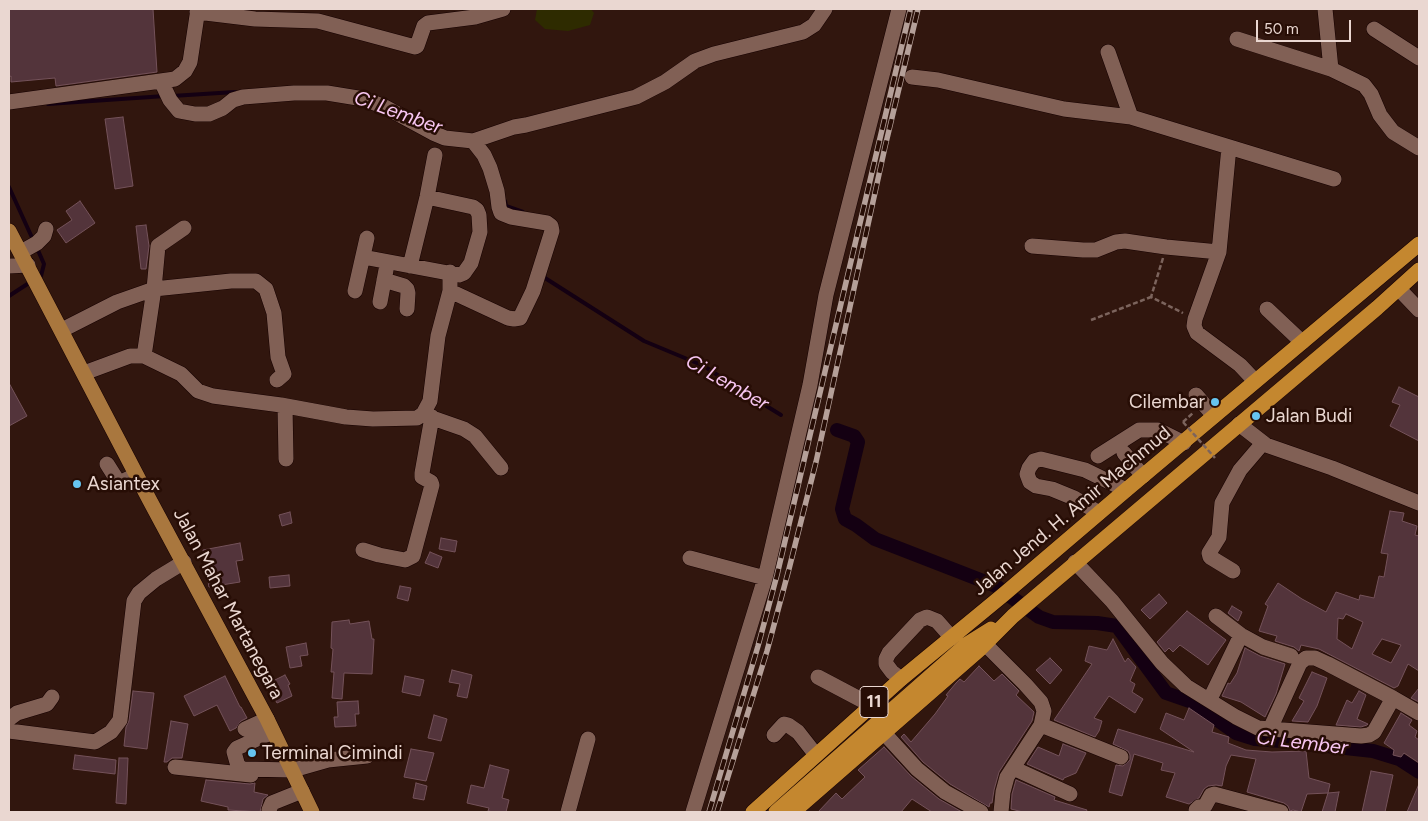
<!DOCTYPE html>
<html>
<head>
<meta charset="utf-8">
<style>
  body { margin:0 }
  #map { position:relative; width:1428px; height:821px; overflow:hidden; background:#31160e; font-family:Figtree,sans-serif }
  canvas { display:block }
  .frame { position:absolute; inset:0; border:10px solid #ead7d1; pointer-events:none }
  .scale { position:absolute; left:1256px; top:20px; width:95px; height:22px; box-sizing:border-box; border:2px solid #ead7d1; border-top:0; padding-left:6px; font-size:15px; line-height:18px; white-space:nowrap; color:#ead7d1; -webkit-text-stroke:4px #270d05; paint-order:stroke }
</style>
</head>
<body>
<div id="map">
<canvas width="1428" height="821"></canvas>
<div class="frame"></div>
<div class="scale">50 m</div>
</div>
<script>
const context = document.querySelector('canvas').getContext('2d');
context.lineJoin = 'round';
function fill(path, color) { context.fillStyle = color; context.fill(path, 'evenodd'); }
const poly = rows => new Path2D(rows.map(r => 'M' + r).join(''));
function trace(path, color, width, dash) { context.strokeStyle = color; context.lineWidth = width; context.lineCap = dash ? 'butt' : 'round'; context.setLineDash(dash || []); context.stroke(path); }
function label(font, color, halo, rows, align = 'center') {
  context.font = font + ' Figtree,sans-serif'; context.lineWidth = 5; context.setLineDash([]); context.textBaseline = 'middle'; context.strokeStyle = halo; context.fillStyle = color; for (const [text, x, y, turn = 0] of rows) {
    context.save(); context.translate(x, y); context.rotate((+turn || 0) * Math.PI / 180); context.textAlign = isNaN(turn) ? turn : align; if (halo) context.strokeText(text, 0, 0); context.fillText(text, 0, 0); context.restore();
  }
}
fill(poly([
  [537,9,591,9,594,13,590,25,568,31,545,29,535,20]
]), '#2e2b00');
trace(poly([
  [172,96,235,92],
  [48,104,165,96],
  [9,187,34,242],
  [505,201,506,206,523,212],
  [37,248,44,264,41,276,38,278],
  [544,275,545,278,644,341,704,366,734,386,781,415],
  [9,296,32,281]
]), '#140012', 4);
trace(poly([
  [837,430,854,436,858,442,842,509,845,519,856,525,875,539,996,586,1039,617,1053,622,1097,623,1117,626,1166,693,1192,702,1236,733,1255,739,1281,741,1373,751,1399,759,1419,772]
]), '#140012', 14);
const building = poly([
  [9,9,153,9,157,72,56,86,55,78,11,82,11,76,9,77,9,9],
  [123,117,133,186,115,189,105,119,123,117],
  [80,201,95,223,66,243,57,230,72,220,66,211,80,201],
  [146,225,149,246,146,269,141,269,136,226,146,225],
  [9,383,27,416,9,426,9,383],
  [1399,387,1419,397,1419,441,1390,426,1400,405,1392,402,1399,387],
  [1390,511,1404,513,1402,521,1417,526,1415,535,1419,536,1419,671,1408,664,1398,686,1394,688,1319,649,1301,645,1299,651,1294,647,1275,641,1277,636,1259,631,1268,606,1265,604,1278,583,1302,599,1326,612,1336,592,1359,600,1360,595,1374,598,1379,576,1384,577,1388,554,1381,553,1390,511],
  [1346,614,1363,622,1352,649,1337,639,1338,618,1343,619,1346,614],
  [1382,639,1401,645,1391,663,1372,654,1382,639],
  [290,512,292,523,282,526,279,515,290,512],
  [441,538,457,541,455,552,439,549,441,538],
  [240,543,243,560,236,561,240,582,209,587,203,550,240,543],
  [430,552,442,557,438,568,425,563,430,552],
  [289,575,290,586,270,588,269,577,289,575],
  [400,586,411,588,408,601,397,598,400,586],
  [1159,594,1167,603,1150,619,1141,610,1159,594],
  [1232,606,1242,612,1238,621,1228,613,1232,606],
  [1187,611,1226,640,1208,665,1180,645,1173,652,1169,648,1165,652,1157,642,1187,611],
  [349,620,350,624,369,621,372,639,374,639,372,674,344,673,342,699,332,698,334,672,331,672,333,649,331,648,332,622,349,620],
  [1113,639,1125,662,1128,658,1136,667,1130,681,1135,684,1132,692,1143,699,1135,713,1109,696,1094,718,1102,721,1099,731,1095,737,1054,720,1092,664,1085,661,1089,646,1107,650,1113,639],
  [306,643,308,655,300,656,302,666,290,668,286,647,306,643],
  [1245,648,1260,656,1285,664,1276,694,1265,717,1241,702,1222,696,1228,683,1230,684,1237,673,1245,648],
  [1050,658,1062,670,1050,684,1036,670,1050,658],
  [979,666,994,681,1002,674,1019,691,1016,695,1034,712,1032,721,999,772,994,790,992,803,990,803,989,807,950,784,923,762,901,737,904,734,911,742,935,714,948,696,946,695,956,683,960,679,964,682,979,666],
  [452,670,472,675,467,698,457,696,460,684,449,682,452,670],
  [1312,672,1327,678,1317,706,1308,722,1292,721,1304,701,1299,698,1312,672],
  [285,675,290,684,288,685,292,696,277,703,267,684,285,675],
  [225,676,240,707,241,707,247,718,241,721,236,728,230,731,217,705,194,716,184,696,225,676],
  [405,676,424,680,420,696,402,692,405,676],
  [1419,688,1419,702,1411,698,1419,688],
  [133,691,154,693,147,749,124,746,126,727,129,721,133,691],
  [1359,691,1366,695,1357,719,1368,724,1367,725,1361,727,1336,725,1347,700,1352,703,1359,691],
  [358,701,359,714,355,714,356,726,335,727,334,717,338,717,337,702,358,701],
  [1189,708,1214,725,1212,732,1229,737,1228,743,1246,750,1272,752,1306,751,1309,778,1330,784,1328,793,1307,794,1301,812,1293,810,1290,811,1288,806,1284,803,1247,792,1256,759,1231,755,1226,766,1222,786,1216,785,1208,786,1204,789,1199,798,1189,804,1166,797,1175,773,1161,770,1163,763,1134,754,1122,796,1109,792,1116,765,1123,766,1130,760,1130,755,1128,751,1113,744,1118,729,1194,752,1160,729,1166,713,1184,720,1189,708],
  [1401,713,1412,720,1409,725,1417,731,1415,737,1419,740,1419,763,1404,753,1401,757,1393,755,1394,750,1384,743,1401,713],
  [434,715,447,719,441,741,428,738,434,715],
  [171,721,188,724,182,758,172,758,167,762,164,762,171,721],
  [1063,744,1086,753,1076,773,1064,778,1063,780,1027,764,1038,747,1059,756,1063,744],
  [884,747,911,776,939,799,962,812,932,812,912,799,901,812,818,812,836,793,842,799,865,777,858,770,884,747],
  [314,748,316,754,299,758,298,755,314,748],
  [411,749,434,753,426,781,404,777,411,749],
  [75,755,116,760,115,774,73,769,75,755],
  [119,758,128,758,126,804,116,803,119,758],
  [490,765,509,770,502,798,509,800,506,812,494,812,488,811,489,808,467,803,471,785,484,788,490,765],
  [1371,771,1393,775,1385,812,1362,812,1371,771],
  [206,780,250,784,255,783,254,792,268,795,263,799,260,812,228,810,228,807,201,801,206,780],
  [1016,780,1055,797,1054,800,1087,810,1086,812,1023,812,1011,809,1012,794,1016,780],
  [416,783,427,786,424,800,413,798,416,783],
  [1419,784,1419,812,1407,812,1419,784],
  [1339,792,1335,812,1322,812,1328,793,1339,792]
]);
fill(building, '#53343b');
trace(building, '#74525a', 1);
const minor = poly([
  [1325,9,1331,69],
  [197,12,255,19,318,21,415,47,417,46,424,26,428,23,475,17,503,9],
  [1374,29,1419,58],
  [1237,39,1331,69,1364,85,1371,94,1380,115,1393,132,1419,148],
  [1108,52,1131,117],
  [912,77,938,80,1064,109,1131,117,1334,179],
  [161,81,170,100,179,111,195,114,209,114,223,108,233,100,243,97,294,93,327,93,364,99,385,107,433,133,445,138,473,141,514,127,526,125,636,97,665,82,695,61,714,54,803,32,814,25,825,9],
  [9,102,175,79,185,71,190,62,198,9],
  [1229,147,1219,252,1195,319,1194,326,1197,333,1240,365,1255,381],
  [1032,246,1083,250,1096,250,1116,242,1125,241,1166,247,1219,252],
  [21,252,37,243,44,236,46,229],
  [363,257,459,275,464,273,471,263,480,232,479,215,477,210,473,207,427,197],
  [9,266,28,265],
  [410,266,427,197,435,155],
  [384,280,404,286,407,289,408,293,407,309],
  [1399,289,1419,310],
  [355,291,367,238],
  [450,291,508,318,514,319,520,318,533,291,552,231,551,226,547,223,511,217,501,213,499,207,497,191,490,168,484,155,473,141],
  [380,302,386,270],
  [1267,309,1302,342],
  [62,330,117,302,154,289,158,246,184,228],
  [144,356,154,289,231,281,256,281,266,289,274,313,278,357,284,374,277,380],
  [84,373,130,356,144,356,181,374,198,391,213,396,281,405,346,417,373,419,417,418,423,414,430,401,438,336,450,291,450,272],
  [1196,395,1214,416],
  [285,406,286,459],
  [424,415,464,429,475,436,501,468],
  [1239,424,1266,445,1332,468,1419,503],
  [1124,453,1143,476],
  [1098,456,1139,430,1158,430,1184,443],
  [107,464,119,483,136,475],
  [1099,513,1074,498,1052,489,1036,486,1030,482,1027,474,1029,468,1034,461,1041,459,1085,470,1126,490],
  [363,550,379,555,405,560,413,556,432,485,431,482,422,477,422,473,432,417],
  [690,558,765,578],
  [1075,562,1112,601,1162,663,1186,686,1236,717,1258,728,1361,736,1369,735,1374,732,1393,698,1419,713],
  [1233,571,1210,557,1209,553,1219,537,1222,503,1240,470,1263,443],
  [1216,616,1241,635,1263,647,1291,656],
  [985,644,1025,684,1041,702,1044,711,1041,725,1007,777,1003,792,1001,812],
  [818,677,871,705],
  [901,679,892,672,886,664,886,659,889,653,920,620,927,617,937,621,952,638],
  [1210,699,1241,635],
  [9,719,17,713,47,704,52,697],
  [1041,725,1121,757],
  [245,729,267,719],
  [1270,729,1300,663,1306,658,1315,658,1328,664,1393,698],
  [9,731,95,742,111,732,120,720,134,601,139,593,156,579,184,562],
  [273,732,237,748,234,752,238,766,243,769,293,770,328,760,367,756],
  [884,733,917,769,945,792,981,812],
  [774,735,784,724,788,725,798,732,816,755],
  [175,767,251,775],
  [1013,768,1070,794],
  [269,810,272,803,302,791],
  [1196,810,1199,807,1205,806,1211,795,1214,794,1281,812],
  [568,812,588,739],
  [693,812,765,578,810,385,826,295,899,9]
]);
const major = poly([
  [9,231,149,499,267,719,312,812]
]);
const highway = poly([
  [753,812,901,679,1003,595,1126,490,1419,244],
  [776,812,967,644,991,629],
  [793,812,980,649,1013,616,1377,308,1419,270]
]);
trace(minor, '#170200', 16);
trace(major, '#170200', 16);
trace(highway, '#170200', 16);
trace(poly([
  [1163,258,1151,297,1183,313],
  [1091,320,1151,297],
  [1183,422,1194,412]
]), '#7c645d', 2.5, [5, 2.5]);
trace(minor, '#816055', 15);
trace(major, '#a9773e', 15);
trace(highway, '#c4872f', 15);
const rail = poly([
  [709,812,758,646,777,575,910,11],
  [717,812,767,651,789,569,816,462,885,147,918,9]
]);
trace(rail, '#b5a099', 5.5);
trace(rail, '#270d05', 4, [11]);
trace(poly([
  [1183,422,1215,458]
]), '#7c645d', 2.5, [5, 2.5]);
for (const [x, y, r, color] of [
  [1215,402,5,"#66c4ef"],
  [1256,416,5,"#66c4ef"],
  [77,484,5,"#66c4ef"],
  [252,753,5,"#66c4ef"]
]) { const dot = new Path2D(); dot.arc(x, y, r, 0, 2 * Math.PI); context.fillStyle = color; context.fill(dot); trace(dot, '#270d05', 2); }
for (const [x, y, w] of [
  [874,702,28]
]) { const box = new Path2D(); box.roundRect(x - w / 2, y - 15.5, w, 31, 4); context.fillStyle = '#270d05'; context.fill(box); trace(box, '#ead7d1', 1); }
label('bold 18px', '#ead7d1', null, [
  ["11",874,702]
]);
label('19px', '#ead7d1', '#270d05', [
  ["Cilembar",1205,402,"right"],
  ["Jalan Budi",1266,416],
  ["Asiantex",87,484],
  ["Terminal Cimindi",262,753]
], 'left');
label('19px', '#ead7d1', '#270d05', [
  ["Jalan Jend. H. Amir Machmud",1072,511,-40],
  ["Jalan Mahar Martanegara",228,604,62]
]);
label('italic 20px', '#f8c6f2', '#270d05', [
  ["Ci Lember",398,113,20],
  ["Ci Lember",727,383,30],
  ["Ci Lember",1302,743,7]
]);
</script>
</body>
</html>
